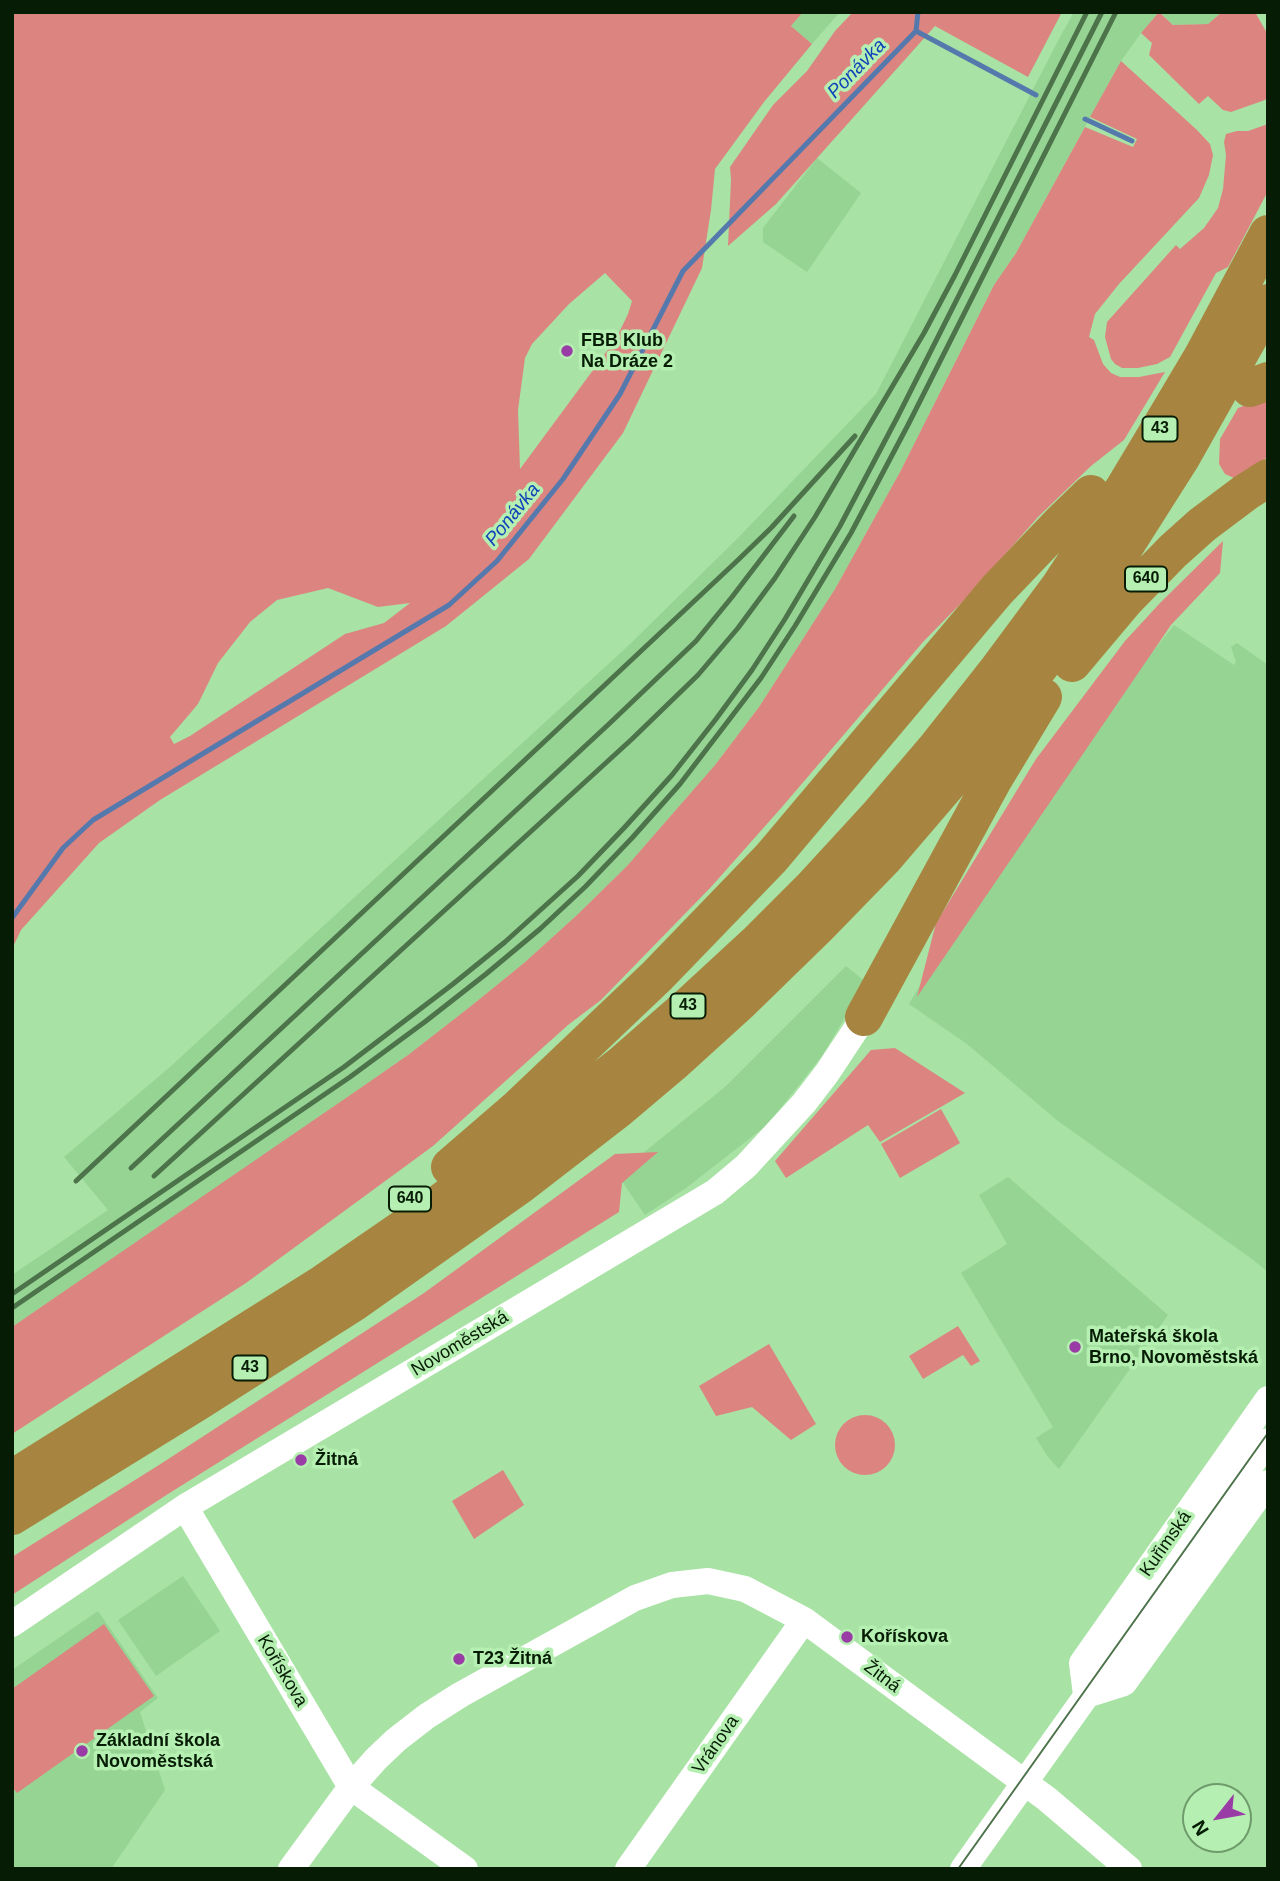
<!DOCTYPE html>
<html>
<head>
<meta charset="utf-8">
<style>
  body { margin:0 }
  #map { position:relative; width:1280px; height:1881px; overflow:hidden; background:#a8e2a4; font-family:Helvetica,sans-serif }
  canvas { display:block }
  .frame { position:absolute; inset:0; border:14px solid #061c05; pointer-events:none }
  .north { position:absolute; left:1182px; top:1783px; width:70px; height:70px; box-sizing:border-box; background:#b5efb1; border:2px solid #6f9b6c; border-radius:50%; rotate:239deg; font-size:19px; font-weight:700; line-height:28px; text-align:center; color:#061c05 }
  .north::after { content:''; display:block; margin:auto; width:24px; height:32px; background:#9a3ca6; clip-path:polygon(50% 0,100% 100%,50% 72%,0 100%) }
</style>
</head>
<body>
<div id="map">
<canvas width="1280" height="1881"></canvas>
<div class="frame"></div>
<div class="north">N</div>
</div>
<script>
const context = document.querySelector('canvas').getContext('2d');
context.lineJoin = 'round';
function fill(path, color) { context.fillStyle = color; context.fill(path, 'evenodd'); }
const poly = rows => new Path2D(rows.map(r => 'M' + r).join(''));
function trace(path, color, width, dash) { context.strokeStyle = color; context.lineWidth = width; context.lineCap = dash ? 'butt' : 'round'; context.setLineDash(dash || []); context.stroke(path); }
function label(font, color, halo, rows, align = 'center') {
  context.font = font + ' Helvetica,sans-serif'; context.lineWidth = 7; context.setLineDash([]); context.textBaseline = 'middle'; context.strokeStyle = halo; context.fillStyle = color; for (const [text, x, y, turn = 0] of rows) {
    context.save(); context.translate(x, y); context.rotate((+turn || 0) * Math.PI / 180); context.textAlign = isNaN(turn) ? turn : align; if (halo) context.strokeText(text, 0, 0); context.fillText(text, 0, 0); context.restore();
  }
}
fill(poly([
  [803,12,840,12,812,44,791,26],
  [1074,12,1159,12,1141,33,1121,61,1016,253,994,285,900,472,835,589,759,707,715,765,627,866,577,915,524,963,471,1006,408,1055,220,1186,12,1327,12,1275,108,1210,64,1157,170,1067,629,645,737,539,876,394,1060,37],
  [1160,12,1222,12,1208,24,1173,25],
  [817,158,861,193,807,272,763,242,763,228],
  [1174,625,1234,665,1236,662,1231,647,1237,643,1268,665,1268,1272,1252,1259,1058,1121,967,1044,909,1004,979,884,1053,777],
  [846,966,866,982,822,1056,767,1125,686,1188,645,1215,617,1174,725,1087],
  [1008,1177,1168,1315,1059,1469,1048,1457,1036,1438,1053,1427,961,1273,1007,1244,979,1195],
  [183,1576,220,1631,156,1676,118,1620],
  [98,1611,158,1698,140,1712,165,1790,111,1869,12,1869,12,1670]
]), '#96d493');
fill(poly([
  [12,12,803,12,791,26,812,44,764,102,715,169,711,210,702,268,623,433,529,559,446,626,160,800,99,843,21,930,12,949],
  [605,273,632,301,628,314,616,339,520,469,518,410,525,358,532,344,569,304],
  [328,588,378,607,410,603,384,623,345,634,190,736,174,744,170,737,198,704,218,663,250,622,277,600],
  [853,12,1062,12,1028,77,935,26,776,204,728,246,731,180,730,167,773,105,807,71,835,31],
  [1159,12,1173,25,1208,24,1222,12,1255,12,1268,35,1268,96,1265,100,1231,112,1223,110,1208,96,1199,104,1149,55,1152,43,1141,33],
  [1121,61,1197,130,1210,144,1213,155,1209,175,1199,198,1119,284,1095,314,1089,337,1094,340,1103,364,1111,373,1120,377,1139,377,1165,372,1124,440,1091,466,1038,517,972,592,923,642,782,807,711,887,601,1000,568,1025,433,1146,246,1283,12,1434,12,1327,359,1089,408,1055,471,1006,524,963,577,915,627,866,715,765,759,707,835,589,900,472,994,285,1016,253,1085,127,1133,147,1137,139,1090,117],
  [1268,124,1268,191,1228,267,1216,273,1170,357,1157,364,1138,368,1122,368,1115,364,1111,359,1105,337,1107,322,1176,245,1180,249,1204,228,1218,208,1223,189,1226,155,1224,142,1226,134,1237,131,1248,131],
  [1268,397,1268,457,1234,478,1225,474,1219,464,1220,439,1238,408],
  [1223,541,1220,573,1171,625,917,997,936,923,1036,759,1125,641,1160,603],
  [895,1048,965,1093,880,1142,868,1125,786,1178,775,1161,871,1050],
  [941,1109,960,1143,900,1178,881,1144],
  [658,1152,622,1183,619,1212,168,1494,12,1595,12,1557,159,1465,424,1293,615,1154],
  [958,1326,980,1361,971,1366,963,1355,923,1379,909,1356],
  [769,1344,816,1424,791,1440,752,1407,716,1416,699,1386],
  '835 1445a30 30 0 1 1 60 0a30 30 0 1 1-60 0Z',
  [503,1470,524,1505,474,1539,452,1501],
  [104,1624,154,1696,17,1793,12,1787,12,1689]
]), '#dc8580');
trace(poly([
  [916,31,1036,95],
  [1085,119,1132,141],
  [12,918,63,848,93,820,449,605,497,561,563,479,620,394,683,271,916,31,918,12]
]), '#5579ad', 5);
trace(poly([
  [185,1507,351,1787,465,1869],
  [12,1624,185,1507,715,1192,746,1166,804,1103,827,1073,864,1017],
  [1086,1695,1082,1663,1268,1399],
  [1086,1695,1124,1683,1268,1483],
  [291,1869,351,1787,376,1759,396,1740,427,1716,460,1695,635,1598,672,1585,708,1581,745,1589,804,1620,1047,1799,1129,1869],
  [628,1869,804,1620],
  [963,1869,1268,1441]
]), '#fff', 26);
trace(poly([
  [1250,388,1268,381],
  [1072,663,1125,600,1173,551,1202,525,1246,492,1268,478],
  [864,1017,993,780,1043,697],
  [450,1167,516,1110,657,976,771,858,997,590,1062,522,1091,494],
  [12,1479,324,1283,433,1208,524,1141,621,1065,693,1002,758,942,811,889,879,815,937,747,997,671,1060,586,1123,490,1150,445,1203,356,1268,234],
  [12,1516,197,1402,353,1303,520,1185,617,1110,675,1061,740,1002,817,927,885,857,951,780,1064,635,1123,549,1182,456,1268,303]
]), '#a78540', 38);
trace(poly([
  [958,1869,1268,1433]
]), '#4d734b', 2);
trace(poly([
  [131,1168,610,723,696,641,732,597,794,516],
  [154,1176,632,739,698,675,738,628,775,578,815,517,924,333,955,275,1087,12],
  [76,1181,738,560,771,528,855,436],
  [12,1294,344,1067,453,984,505,942,578,876,624,828,672,775,716,719,752,670,785,619,840,526,898,416,1102,12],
  [12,1308,350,1077,426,1021,486,974,540,929,585,887,632,838,680,784,761,678,795,626,851,533,909,423,1116,12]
]), '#4d734b', 5);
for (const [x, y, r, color] of [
  [567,351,7,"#9a3ca6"],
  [1075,1347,7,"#9a3ca6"],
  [301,1460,7,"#9a3ca6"],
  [847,1637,7,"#9a3ca6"],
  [459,1659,7,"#9a3ca6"],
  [82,1751,7,"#9a3ca6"]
]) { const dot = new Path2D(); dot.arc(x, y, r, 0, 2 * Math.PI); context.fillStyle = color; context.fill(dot); trace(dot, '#b5efb1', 2.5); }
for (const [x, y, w] of [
  [1160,429,35],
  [1146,579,42],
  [688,1006,35],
  [410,1199,42],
  [250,1368,35]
]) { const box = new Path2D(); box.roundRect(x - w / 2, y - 12.5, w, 25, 5); context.fillStyle = '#b5efb1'; context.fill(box); trace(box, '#061c05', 2); }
label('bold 16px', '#061c05', null, [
  ["43",1160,429],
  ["640",1146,579],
  ["43",688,1006],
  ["640",410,1199],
  ["43",250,1368]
]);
label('bold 18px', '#061c05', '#b5efb1', [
  ["FBB Klub",581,341],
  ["Na Dráze 2",581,362],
  ["Mateřská škola",1089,1337],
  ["Brno, Novoměstská",1089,1358],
  ["Žitná",315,1460],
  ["Kořískova",861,1637],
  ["T23 Žitná",473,1659],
  ["Základní škola",96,1741],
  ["Novoměstská",96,1762]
], 'left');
label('18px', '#061c05', '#b5efb1', [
  ["Novoměstská",460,1344,-31],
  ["Kuřimská",1166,1544,-55],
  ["Kořískova",282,1671,59],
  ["Žitná",882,1677,37],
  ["Vránova",716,1745,-55]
]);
label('italic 19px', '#1043ba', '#b5efb1', [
  ["Ponávka",857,69,-46],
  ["Ponávka",513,515,-51]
]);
</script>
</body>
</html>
